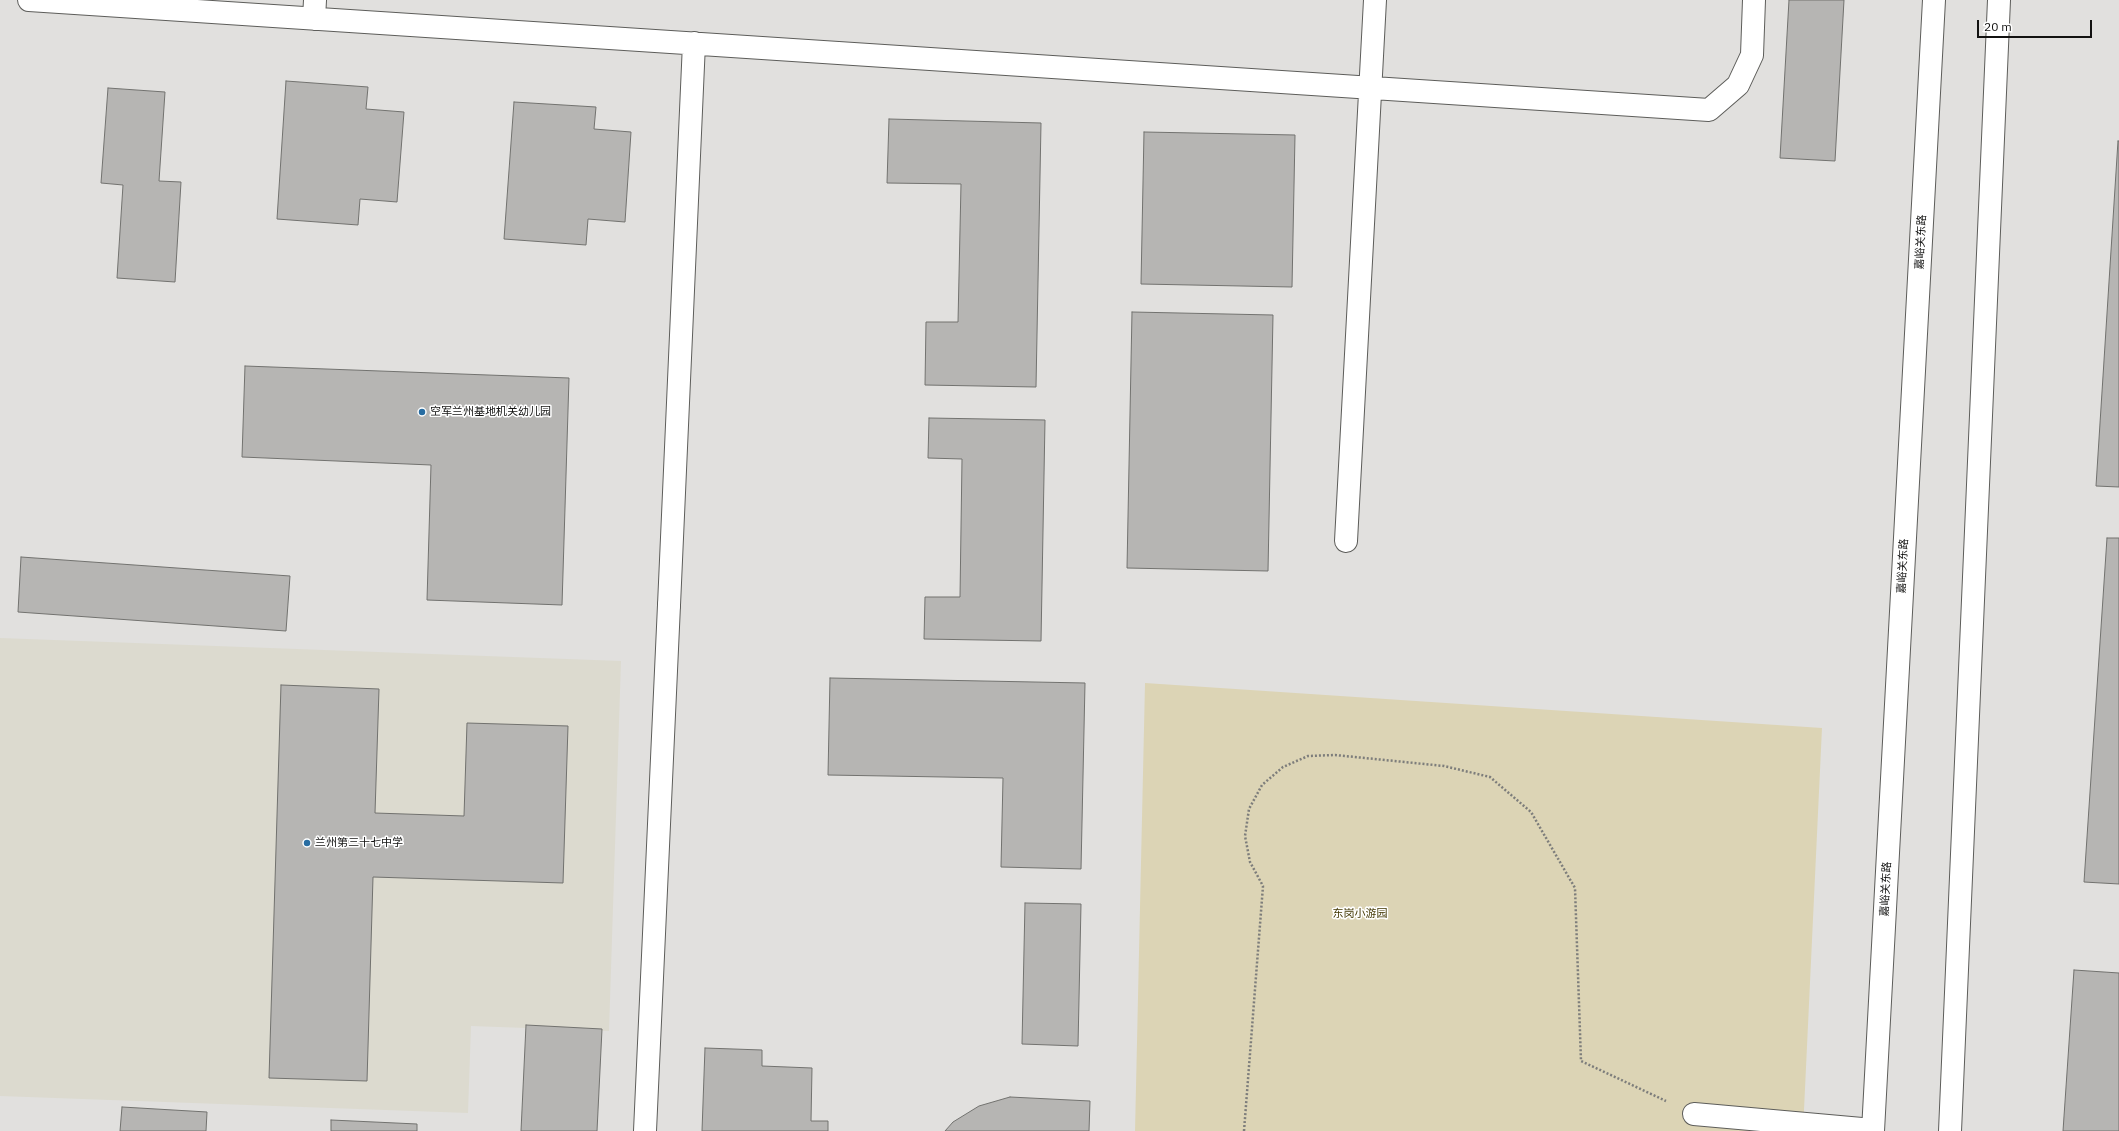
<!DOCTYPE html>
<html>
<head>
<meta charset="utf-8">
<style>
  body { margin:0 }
  #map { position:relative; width:2119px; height:1131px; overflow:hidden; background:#e1e0de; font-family:"IBM Plex Sans",sans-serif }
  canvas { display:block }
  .scale { position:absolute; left:1977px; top:20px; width:115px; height:18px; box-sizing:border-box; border:2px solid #121211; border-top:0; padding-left:5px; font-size:12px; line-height:14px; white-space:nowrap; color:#121211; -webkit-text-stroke:3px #fff; paint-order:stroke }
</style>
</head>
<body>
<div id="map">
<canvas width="2119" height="1131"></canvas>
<div class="scale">20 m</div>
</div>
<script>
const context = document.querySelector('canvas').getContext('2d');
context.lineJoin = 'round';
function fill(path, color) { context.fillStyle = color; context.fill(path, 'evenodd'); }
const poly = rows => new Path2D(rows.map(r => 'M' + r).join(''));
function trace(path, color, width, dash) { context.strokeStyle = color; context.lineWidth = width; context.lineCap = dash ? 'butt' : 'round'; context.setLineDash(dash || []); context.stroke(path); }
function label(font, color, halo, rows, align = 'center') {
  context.font = font + ' "IBM Plex Sans","Noto Sans SC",sans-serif'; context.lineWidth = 3; context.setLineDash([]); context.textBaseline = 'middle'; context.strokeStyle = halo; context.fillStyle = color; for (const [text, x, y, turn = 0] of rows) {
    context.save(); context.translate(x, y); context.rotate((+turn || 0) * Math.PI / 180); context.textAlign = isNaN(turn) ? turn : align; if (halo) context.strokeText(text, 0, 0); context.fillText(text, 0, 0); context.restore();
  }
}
fill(poly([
  [0,638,621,661,609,1031,471,1026,468,1113,0,1096]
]), '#dcdacf');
fill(poly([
  [1145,683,1822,728,1803,1131,1135,1131]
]), '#dcd4b5');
const building = poly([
  [1789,0,1844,0,1835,161,1780,158,1789,0],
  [286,81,368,87,366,109,404,112,397,202,360,199,358,225,277,219,286,81],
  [108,88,165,92,159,181,181,182,175,282,117,278,123,185,101,183,108,88],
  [514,102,596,107,594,129,631,132,625,222,588,219,586,245,504,239,514,102],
  [889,119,1041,123,1036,387,925,385,926,322,958,322,961,184,887,183,889,119],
  [1144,132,1295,135,1292,287,1141,284,1144,132],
  [2118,141,2119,141,2119,487,2096,486,2118,141],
  [1132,312,1273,315,1268,571,1127,568,1132,312],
  [245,366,569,378,562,605,427,600,431,465,242,457,245,366],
  [929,418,1045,420,1041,641,924,639,925,597,960,597,962,459,928,458,929,418],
  [2107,538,2119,538,2119,884,2084,882,2107,538],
  [21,557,290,576,286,631,18,612,21,557],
  [830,678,1085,683,1081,869,1001,867,1003,778,828,775,830,678],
  [281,685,379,689,375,813,464,816,467,723,568,726,563,883,373,877,367,1081,269,1078,281,685],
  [1025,903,1081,904,1078,1046,1022,1044,1025,903],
  [2074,970,2119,973,2119,1131,2063,1131,2074,970],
  [526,1025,602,1029,597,1131,521,1131,526,1025],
  [705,1048,762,1050,762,1066,812,1068,811,1121,828,1121,828,1131,702,1131,705,1048],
  [1010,1097,1090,1101,1089,1131,945,1131,953,1122,979,1106,1010,1097],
  [122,1107,207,1112,206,1131,120,1131,122,1107],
  [331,1120,417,1124,417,1131,331,1131,331,1120]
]);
fill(building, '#b6b5b3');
trace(building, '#72726f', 1);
const service = poly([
  [29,0,1709,110,1738,85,1752,55,1754,0],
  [314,19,315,0],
  [1346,541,1375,0],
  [669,605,694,43]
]);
const pedestrian = poly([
  [1694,1114,1873,1130]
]);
const minor = poly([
  [645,1131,669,605]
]);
const secondary = poly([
  [1873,1131,1934,0],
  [1950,1131,1999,0]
]);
trace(service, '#5d5d5a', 24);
trace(pedestrian, '#5d5d5a', 24);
trace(minor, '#5d5d5a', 24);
trace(secondary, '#5d5d5a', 24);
trace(poly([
  [1244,1131,1263,886,1250,862,1245,836,1249,809,1262,785,1283,767,1308,756,1335,755,1444,766,1490,777,1531,812,1575,888,1581,1061,1666,1101]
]), '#7d7d7b', 2.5, [2, 2]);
trace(service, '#fff', 22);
trace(pedestrian, '#fff', 22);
trace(minor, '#fff', 22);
trace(secondary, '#fff', 22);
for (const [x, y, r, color] of [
  [422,412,4,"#286da2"],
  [307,843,4,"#286da2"]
]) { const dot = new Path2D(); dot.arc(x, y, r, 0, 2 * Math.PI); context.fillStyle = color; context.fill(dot); trace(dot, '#fff', 1.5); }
label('11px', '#121211', '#fff', [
  ["嘉峪关东路",1921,242,-87],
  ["嘉峪关东路",1903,566,-87],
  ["嘉峪关东路",1886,889,-87]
]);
label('11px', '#121211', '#fff', [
  ["空军兰州基地机关幼儿园",430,412],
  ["兰州第三十七中学",315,843]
], 'left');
label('11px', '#423702', '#fff', [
  ["东岗小游园",1360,914]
]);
</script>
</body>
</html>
